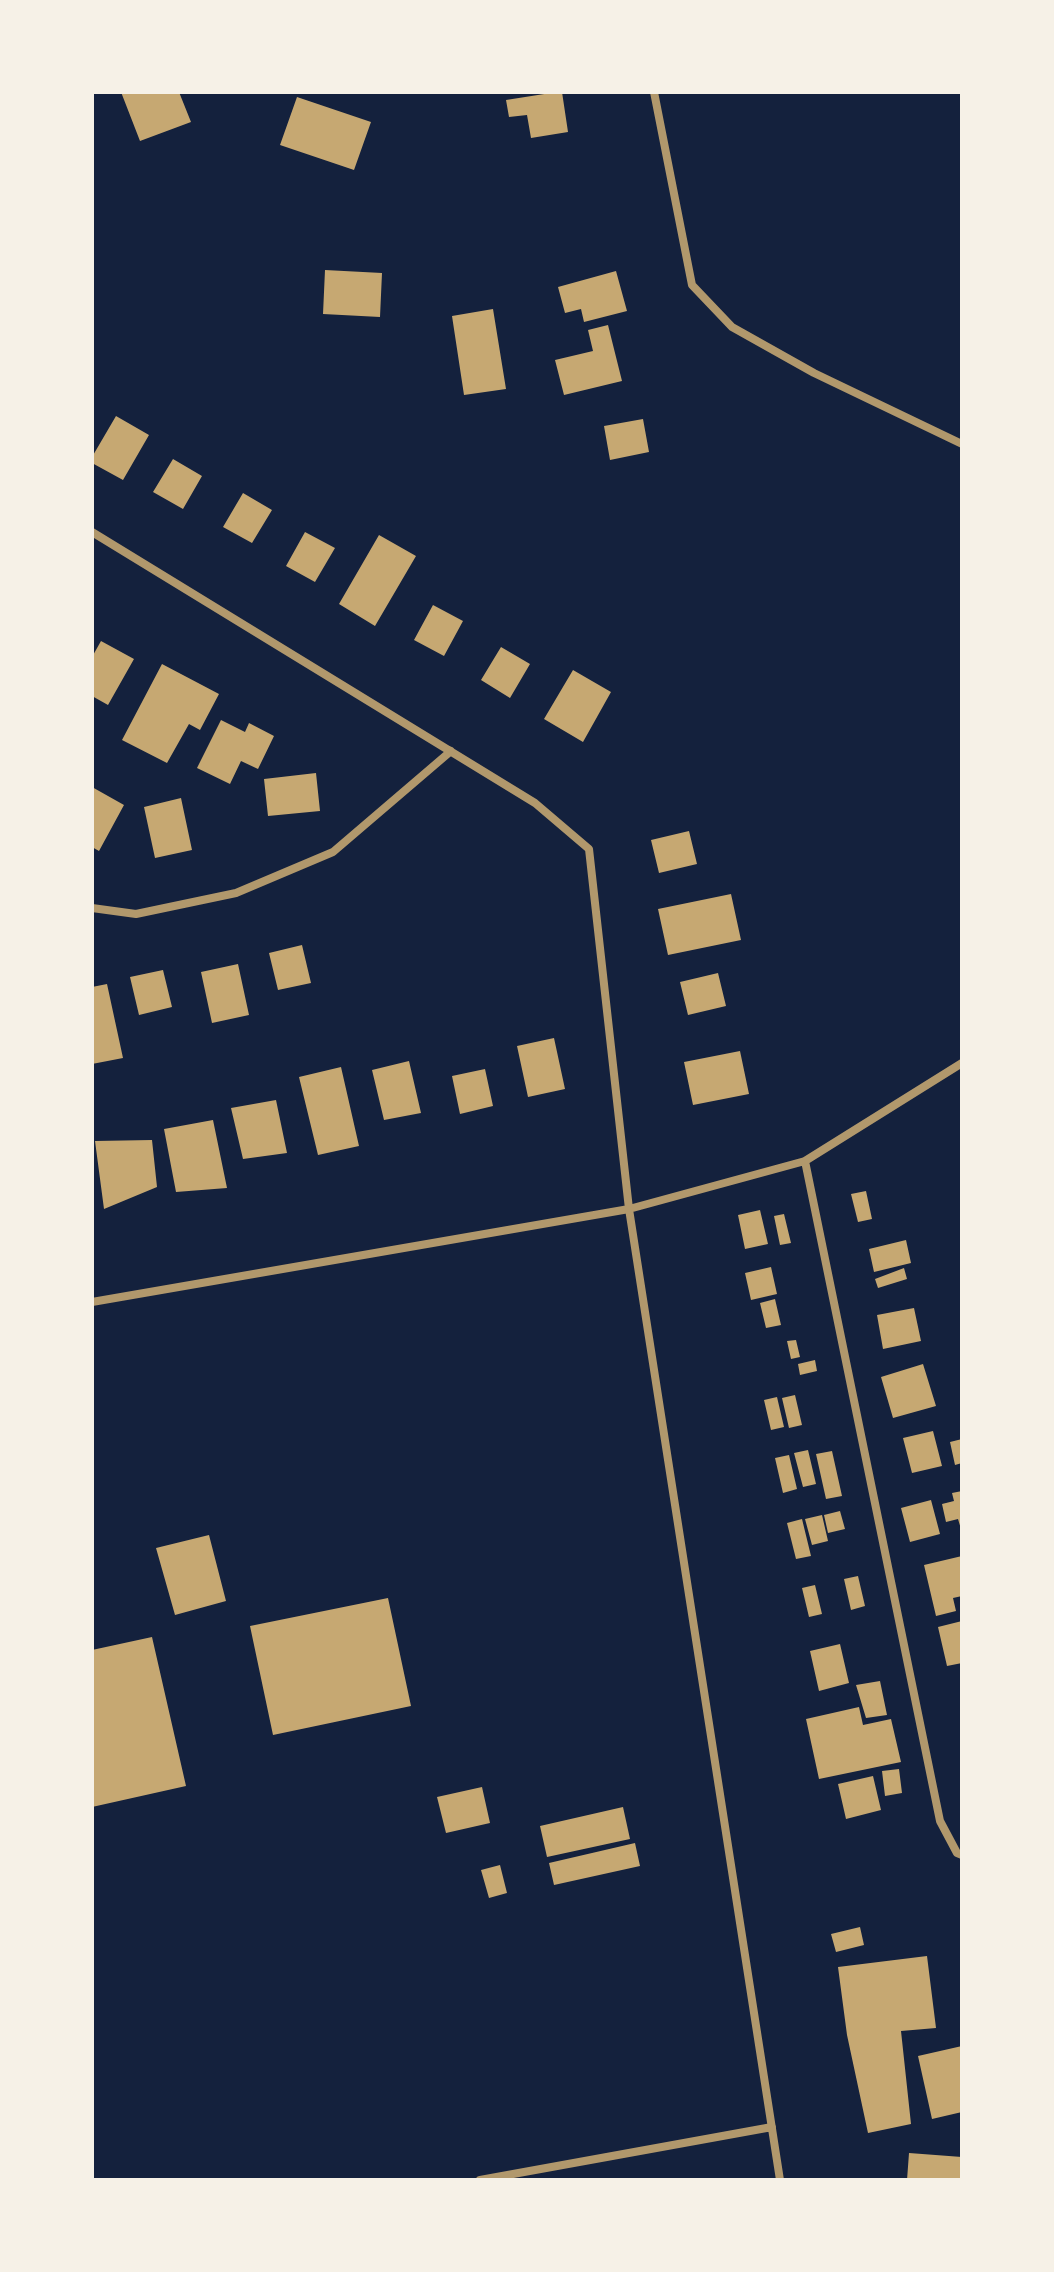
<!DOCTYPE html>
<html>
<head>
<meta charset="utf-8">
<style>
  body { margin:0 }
  #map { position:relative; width:1054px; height:2272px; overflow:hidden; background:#14213d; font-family:"Fira Sans",sans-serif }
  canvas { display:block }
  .frame { position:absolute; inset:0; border:94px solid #f6f1e7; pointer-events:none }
</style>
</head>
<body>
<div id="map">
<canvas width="1054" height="2272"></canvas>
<div class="frame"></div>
</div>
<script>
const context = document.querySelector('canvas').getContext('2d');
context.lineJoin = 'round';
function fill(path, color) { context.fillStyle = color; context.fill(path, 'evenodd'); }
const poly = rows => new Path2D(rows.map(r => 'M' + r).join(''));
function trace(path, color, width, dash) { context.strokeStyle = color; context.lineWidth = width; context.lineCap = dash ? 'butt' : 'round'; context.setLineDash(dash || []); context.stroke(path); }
fill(poly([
  [121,92,179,92,191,122,140,141],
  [557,92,562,92,568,132,531,138,527,115,509,117,506,100],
  [297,97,371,122,354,170,280,145],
  [325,270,382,273,380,317,323,314],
  [616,271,627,311,584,322,581,309,565,313,558,287],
  [493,309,506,389,464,395,452,316],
  [608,325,622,381,564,395,555,360,593,351,588,330],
  [116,416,149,435,123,480,92,463,92,457],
  [643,419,649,452,610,460,604,426],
  [173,459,202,476,183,509,153,492],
  [243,493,272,510,252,543,223,527],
  [305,532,335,548,315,582,286,566],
  [379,535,416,556,375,626,339,604],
  [433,605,463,621,444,656,414,640],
  [101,641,134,659,108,705,92,696,92,657],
  [501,647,530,664,510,698,481,680],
  [162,664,219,694,200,730,189,724,167,763,122,740],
  [573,670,611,692,583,742,544,719],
  [221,720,245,732,249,723,274,736,258,769,241,761,230,784,197,768],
  [316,773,320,811,268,816,264,779],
  [92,787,124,805,99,851,92,847],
  [181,798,192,850,155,858,144,807],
  [689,831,697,864,659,873,651,840],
  [731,894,741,940,668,955,658,909],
  [302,945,311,983,278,990,269,953],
  [238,964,249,1015,212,1023,201,972],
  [163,970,172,1007,139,1015,130,977],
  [718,973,726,1006,688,1015,680,982],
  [107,984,123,1058,92,1064,92,987],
  [554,1038,565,1089,528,1097,517,1046],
  [740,1051,749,1094,693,1105,684,1062],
  [409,1061,421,1113,384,1120,372,1070],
  [341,1067,359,1146,318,1155,299,1077],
  [485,1069,493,1106,460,1114,452,1076],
  [276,1100,287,1153,243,1159,231,1108],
  [213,1120,227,1188,176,1192,164,1129],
  [152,1140,157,1187,104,1209,95,1141],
  [866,1191,872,1219,858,1222,851,1194],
  [760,1210,768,1244,745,1249,738,1215],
  [784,1214,791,1243,780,1245,774,1216],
  [906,1240,911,1263,874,1272,869,1249],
  [771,1267,777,1294,751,1300,745,1273],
  [904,1268,907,1279,878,1288,875,1279],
  [775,1299,781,1325,766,1328,760,1303],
  [914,1308,921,1341,883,1349,877,1315],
  [796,1340,800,1357,791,1359,787,1341],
  [815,1360,817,1371,800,1375,798,1364],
  [923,1364,936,1406,893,1418,881,1377],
  [795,1395,802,1425,789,1428,782,1398],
  [777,1397,784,1427,771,1430,764,1400],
  [933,1431,942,1466,912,1473,903,1438],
  [962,1439,962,1463,955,1465,950,1442],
  [808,1450,816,1484,803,1487,794,1453],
  [832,1451,842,1496,826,1499,816,1454],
  [789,1455,797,1489,783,1493,775,1458],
  [962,1491,962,1529,961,1529,958,1519,946,1522,942,1504,954,1501,952,1493],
  [931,1500,940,1534,910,1542,901,1508],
  [840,1511,845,1529,828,1533,824,1515],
  [822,1515,828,1541,812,1545,805,1519],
  [802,1519,811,1556,796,1559,787,1523],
  [209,1535,226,1601,175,1615,156,1548],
  [962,1556,962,1596,953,1598,956,1611,936,1616,924,1565],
  [858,1576,865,1606,851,1610,844,1579],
  [815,1585,822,1614,809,1617,802,1588],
  [388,1598,411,1706,273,1735,250,1626],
  [962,1621,962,1663,947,1666,938,1627],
  [152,1637,186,1786,92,1807,92,1650],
  [840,1644,849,1683,819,1691,810,1651],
  [880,1681,887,1715,866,1718,856,1685],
  [859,1707,863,1725,891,1719,901,1762,819,1779,806,1719],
  [899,1769,902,1793,885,1796,882,1771],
  [873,1776,881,1810,846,1819,838,1784],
  [482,1787,490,1823,446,1833,437,1797],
  [623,1807,630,1839,547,1857,540,1826],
  [635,1843,640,1866,554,1885,549,1863],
  [500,1865,507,1893,489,1898,481,1870],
  [860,1927,864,1945,836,1952,831,1934],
  [927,1956,936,2028,901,2031,911,2124,868,2133,847,2035,838,1967],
  [962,2046,962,2112,932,2119,918,2056],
  [909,2153,962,2157,961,2180,907,2180]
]), '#c6a872');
trace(poly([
  [654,92,692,285,732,327,814,373,962,444],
  [92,532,535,803,589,849,629,1209,780,2180],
  [92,908,136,914,236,893,333,852,451,751],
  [805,1161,940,1821,957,1853,962,1855],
  [92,1302,629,1209,805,1161,962,1063],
  [480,2180,772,2127]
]), '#b1986c', 8);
</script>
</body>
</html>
